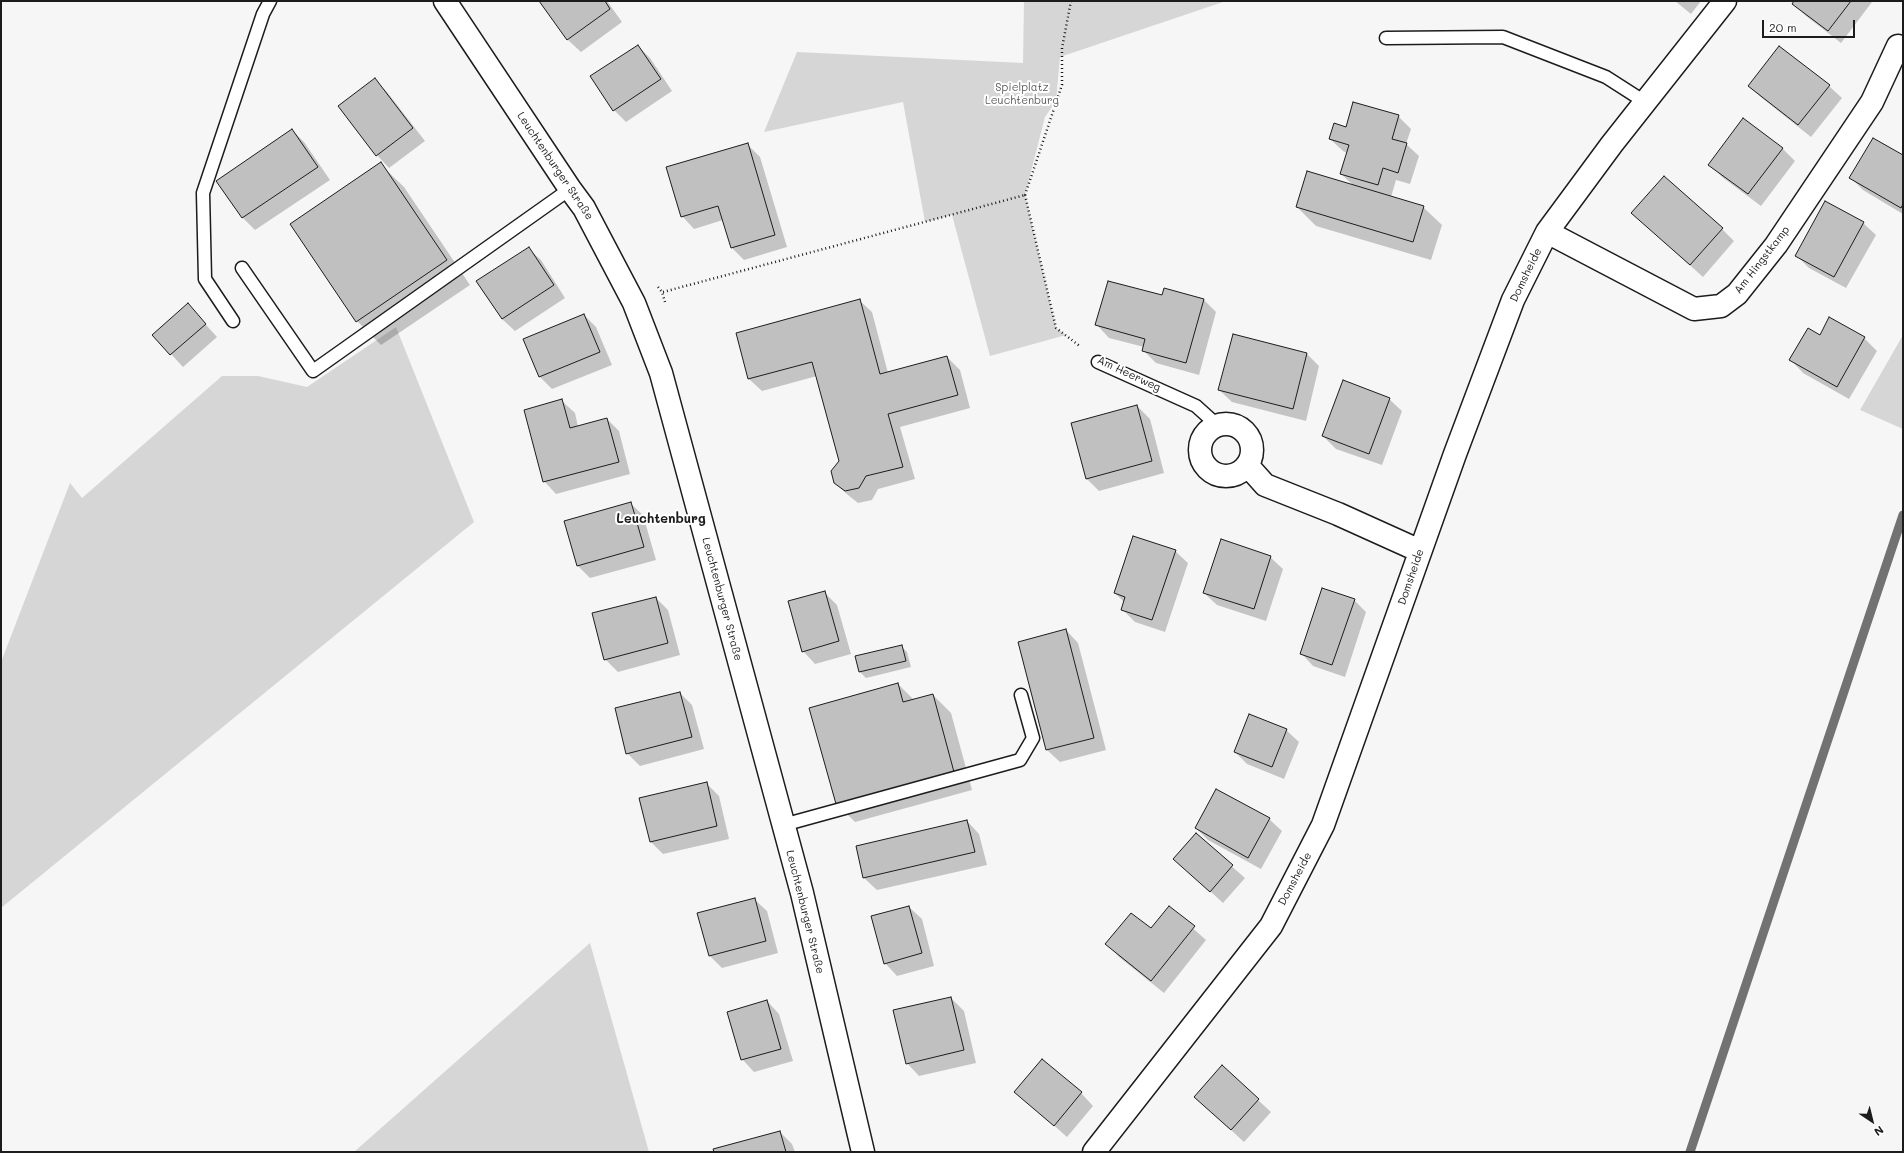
<!DOCTYPE html>
<html>
<head>
<meta charset="utf-8">
<style>
  body { margin:0 }
  #map { position:relative; width:1904px; height:1153px; overflow:hidden; background:#f6f6f6; font-family:Mali,sans-serif }
  canvas { display:block }
  .frame { position:absolute; inset:0; border:2px solid #1c1c1c; pointer-events:none }
  .north { position:absolute; left:1852px; top:1101px; width:40px; height:40px; -webkit-text-stroke:3px #fff; paint-order:stroke; rotate:145deg; font-size:11px; font-weight:700; line-height:16px; text-align:center; color:#1c1c1c }
  .north::after { content:''; display:block; margin:auto; width:14px; height:18px; background:#1c1c1c; clip-path:polygon(50% 0,100% 100%,50% 72%,0 100%) }
  .scale { position:absolute; left:1762px; top:20px; width:93px; height:18px; box-sizing:border-box; border:2px solid #1c1c1c; border-top:0; padding-left:5px; font-size:12px; line-height:14px; white-space:nowrap; color:#1c1c1c; -webkit-text-stroke:3px #fff; paint-order:stroke }
</style>
</head>
<body>
<div id="map">
<canvas width="1904" height="1153"></canvas>
<div class="frame"></div>
<div class="north">N</div>
<div class="scale">20 m</div>
</div>
<script>
const context = document.querySelector('canvas').getContext('2d');
context.lineJoin = 'round';
function fill(path, color) { context.fillStyle = color; context.fill(path, 'evenodd'); }
const poly = rows => new Path2D(rows.map(r => 'M' + r).join(''));
function trace(path, color, width, dash) { context.strokeStyle = color; context.lineWidth = width; context.lineCap = dash ? 'butt' : 'round'; context.setLineDash(dash || []); context.stroke(path); }
function label(font, color, halo, rows, align = 'center') {
  context.font = font + ' Mali,sans-serif'; context.lineWidth = 4; context.setLineDash([]); context.textBaseline = 'middle'; context.strokeStyle = halo; context.fillStyle = color; for (const [text, x, y, turn = 0] of rows) {
    context.save(); context.translate(x, y); context.rotate((+turn || 0) * Math.PI / 180); context.textAlign = isNaN(turn) ? turn : align; if (halo) context.strokeText(text, 0, 0); context.fillText(text, 0, 0); context.restore();
  }
}
fill(poly([
  [1024,1,1226,1,1060,57,1056,101,1045,117,1025,195,1056,328,1066,335,990,356,952,215,925,222,903,102,764,132,797,52,1023,63],
  [396,327,474,522,1,908,1,662,70,483,82,498,222,376,258,376,307,387],
  [1903,335,1903,429,1860,410],
  [590,943,649,1152,354,1152]
]), '#d6d6d6');
fill(poly([
  [540,1,607,1,622,22,581,52,568,40],
  [1675,1,1701,1,1691,14],
  [1795,1,1871,1,1872,2,1841,43,1806,16,1793,4],
  [638,46,650,58,672,91,626,122,614,110],
  [374,79,387,92,425,141,389,168,377,155],
  [1749,86,1829,86,1842,98,1811,137,1762,98],
  [1398,116,1411,129,1406,144,1419,156,1410,184,1396,180,1391,197,1423,207,1442,225,1431,260,1316,226,1297,207,1353,185,1341,174,1347,153,1343,151,1330,139,1347,128],
  [1743,119,1783,149,1795,161,1761,206,1722,177,1710,164],
  [292,130,304,142,330,180,255,230,243,218,217,181],
  [747,144,760,157,787,247,744,260,732,248,723,220,694,229,682,216],
  [1903,156,1903,214,1863,190,1851,178],
  [380,164,404,187,470,285,381,345,357,321],
  [1632,213,1722,229,1734,241,1703,277],
  [1863,223,1876,235,1846,288,1809,268,1797,256],
  [528,248,541,260,565,298,515,331,502,319,477,282],
  [1162,297,1204,300,1216,312,1199,375,1156,363,1143,350,1144,347,1109,338,1097,325],
  [859,300,872,312,888,373,947,357,960,370,970,408,900,427,915,479,878,489,872,500,858,503,848,495,835,483,840,461,817,376,762,391,749,379],
  [188,305,217,337,183,367,171,354],
  [584,315,596,327,612,365,552,389,540,377,525,340],
  [1234,335,1307,354,1319,366,1306,421,1232,402,1219,390],
  [1864,338,1877,351,1849,399,1803,373,1791,360],
  [1389,399,1402,411,1382,465,1336,449,1323,436],
  [562,401,575,413,578,427,607,419,619,431,630,474,556,494,544,481],
  [1137,406,1150,419,1164,473,1099,491,1086,478],
  [630,503,643,515,656,560,590,578,578,566,565,522],
  [1175,551,1188,563,1165,632,1135,622,1122,609,1125,603,1115,593],
  [1270,557,1283,569,1266,621,1217,605,1204,593],
  [824,592,837,605,851,654,815,664,803,651],
  [656,598,668,610,680,655,618,672,605,659],
  [1354,600,1366,612,1345,677,1313,666,1301,653],
  [1066,630,1078,643,1106,750,1060,762,1047,750],
  [901,646,907,652,911,667,866,678,860,672,856,657],
  [898,684,914,700,933,695,951,713,972,790,855,822,837,804,810,708],
  [680,693,692,705,704,749,640,766,627,753],
  [1286,730,1299,742,1284,779,1247,764,1235,752],
  [706,783,719,796,729,839,663,854,651,842],
  [1269,819,1282,831,1261,869,1208,840,1196,828],
  [967,821,979,834,987,865,877,890,864,878],
  [1196,835,1245,878,1223,903,1175,859],
  [754,899,767,911,778,953,722,968,710,956],
  [909,907,922,919,934,966,897,976,885,963],
  [1169,907,1206,940,1164,993,1119,957,1107,944,1151,930],
  [951,998,964,1011,976,1063,919,1076,907,1063],
  [767,1001,779,1014,793,1061,754,1072,742,1059],
  [1222,1067,1271,1112,1244,1142,1195,1097],
  [1016,1092,1081,1093,1093,1106,1067,1137],
  [780,1132,792,1144,795,1152,715,1152]
]), '#0003');
trace(poly([
  [1690,1152,1903,515]
]), '#727272', 9);
const building = poly([
  [539,1,605,1,610,9,567,40,539,1],
  [1794,1,1851,1,1828,31,1792,4,1794,1],
  [638,45,661,79,613,111,590,76,638,45],
  [1779,46,1830,85,1798,125,1748,86,1779,46],
  [375,78,413,128,376,156,338,106,375,78],
  [1353,102,1399,115,1392,139,1407,143,1398,173,1383,168,1378,185,1340,174,1349,145,1329,139,1334,123,1346,127,1353,102],
  [1743,118,1783,148,1748,194,1708,165,1743,118],
  [292,129,318,167,242,218,216,181,292,129],
  [1873,138,1903,155,1903,204,1901,208,1849,178,1873,138],
  [748,143,775,235,731,248,718,206,681,217,666,167,748,143],
  [381,162,447,260,356,322,290,224,381,162],
  [1307,171,1424,206,1413,242,1296,207,1307,171],
  [1664,176,1723,228,1690,265,1631,213,1664,176],
  [1825,201,1864,222,1834,277,1795,256,1825,201],
  [529,247,554,285,502,319,476,281,529,247],
  [1108,281,1162,295,1164,288,1204,299,1186,363,1142,351,1145,339,1095,325,1108,281],
  [860,299,880,374,947,356,958,395,888,414,903,467,866,476,859,488,845,491,834,483,831,471,839,461,812,362,748,379,736,333,860,299],
  [188,303,206,324,170,355,152,335,188,303],
  [584,314,600,352,539,377,523,339,584,314],
  [1829,317,1865,337,1837,387,1789,360,1808,328,1820,335,1829,317],
  [1233,334,1307,353,1293,409,1218,390,1233,334],
  [1343,380,1390,398,1369,454,1322,436,1343,380],
  [562,399,570,428,607,418,619,462,543,482,524,410,562,399],
  [1137,405,1152,461,1086,479,1071,423,1137,405],
  [631,502,644,547,577,566,564,521,631,502],
  [1133,536,1176,550,1152,620,1121,610,1125,597,1114,593,1133,536],
  [1221,539,1271,556,1254,609,1203,593,1221,539],
  [1322,588,1355,599,1332,665,1300,654,1322,588],
  [825,591,839,641,802,652,788,601,825,591],
  [656,597,668,643,604,660,592,613,656,597],
  [1066,629,1094,738,1046,750,1018,642,1066,629],
  [902,645,906,661,859,672,855,656,902,645],
  [898,683,903,702,933,694,954,772,836,804,809,708,898,683],
  [680,692,692,737,626,754,615,708,680,692],
  [1249,714,1287,729,1272,767,1234,752,1249,714],
  [707,782,717,826,650,842,639,798,707,782],
  [1216,789,1270,818,1248,858,1195,828,1216,789],
  [967,820,975,852,863,878,856,846,967,820],
  [1196,833,1233,865,1210,892,1173,859,1196,833],
  [755,898,766,941,709,956,697,913,755,898],
  [909,906,922,953,884,964,871,916,909,906],
  [1169,906,1195,926,1151,981,1105,944,1131,913,1151,928,1169,906],
  [951,997,964,1050,906,1064,893,1010,951,997],
  [767,1000,781,1049,741,1060,727,1012,767,1000],
  [1042,1059,1082,1092,1054,1126,1014,1092,1042,1059],
  [1222,1065,1259,1099,1231,1130,1194,1097,1222,1065],
  [780,1131,786,1152,714,1152,713,1149,780,1131]
]);
fill(building, '#c0c0c0');
trace(building, '#1c1c1c', 1);
const lane = poly([
  [1386,38,1503,37,1606,77,1645,102],
  [242,268,313,371,570,189],
  [233,321,205,279,203,193,263,14,270,1],
  [1098,362,1196,406,1217,425],
  [783,825,1020,760,1033,738,1021,695]
]);
const street = poly([
  [445,1,570,189,584,208,634,303,661,373,802,893,863,1152],
  [1547,232,1694,309,1721,306,1737,294,1776,245,1872,102,1898,46],
  '1200 450a26 26 0 1 1 52 0a26 26 0 1 1-52 0Z',
  [1248,466,1265,485,1338,514,1420,551],
  [1094,1152,1271,926,1323,825,1455,454,1513,300,1547,232,1612,144,1725,1]
]);
trace(lane, '#1c1c1c', 15);
trace(street, '#1c1c1c', 25);
trace(poly([
  [1025,195,1062,85,1062,48,1071,1],
  [1025,195,1056,328,1081,347],
  [658,287,662,292,665,302],
  [663,292,1025,195]
]), '#1c1c1c', 2.5, [1, 3]);
trace(lane, '#fff', 12);
trace(street, '#fff', 22);
label('11px', '#5d5d5d', '#fff', [
  ["Spielplatz",1022,88],
  ["Leuchtenburg",1022,101]
]);
label('11px', '#1c1c1c', '#fff', [
  ["Leuchtenburger Straße",555,166,56],
  ["Am Hingstkamp",1762,260,-52],
  ["Domsheide",1526,275,-64],
  ["Am Heerweg",1129,374,25],
  ["Domsheide",1411,577,-71],
  ["Leuchtenburger Straße",722,599,75],
  ["Domsheide",1295,879,-62],
  ["Leuchtenburger Straße",805,912,76]
]);
label('bold 13px', '#1c1c1c', '#fff', [
  ["Leuchtenburg",661,519]
]);
</script>
</body>
</html>
